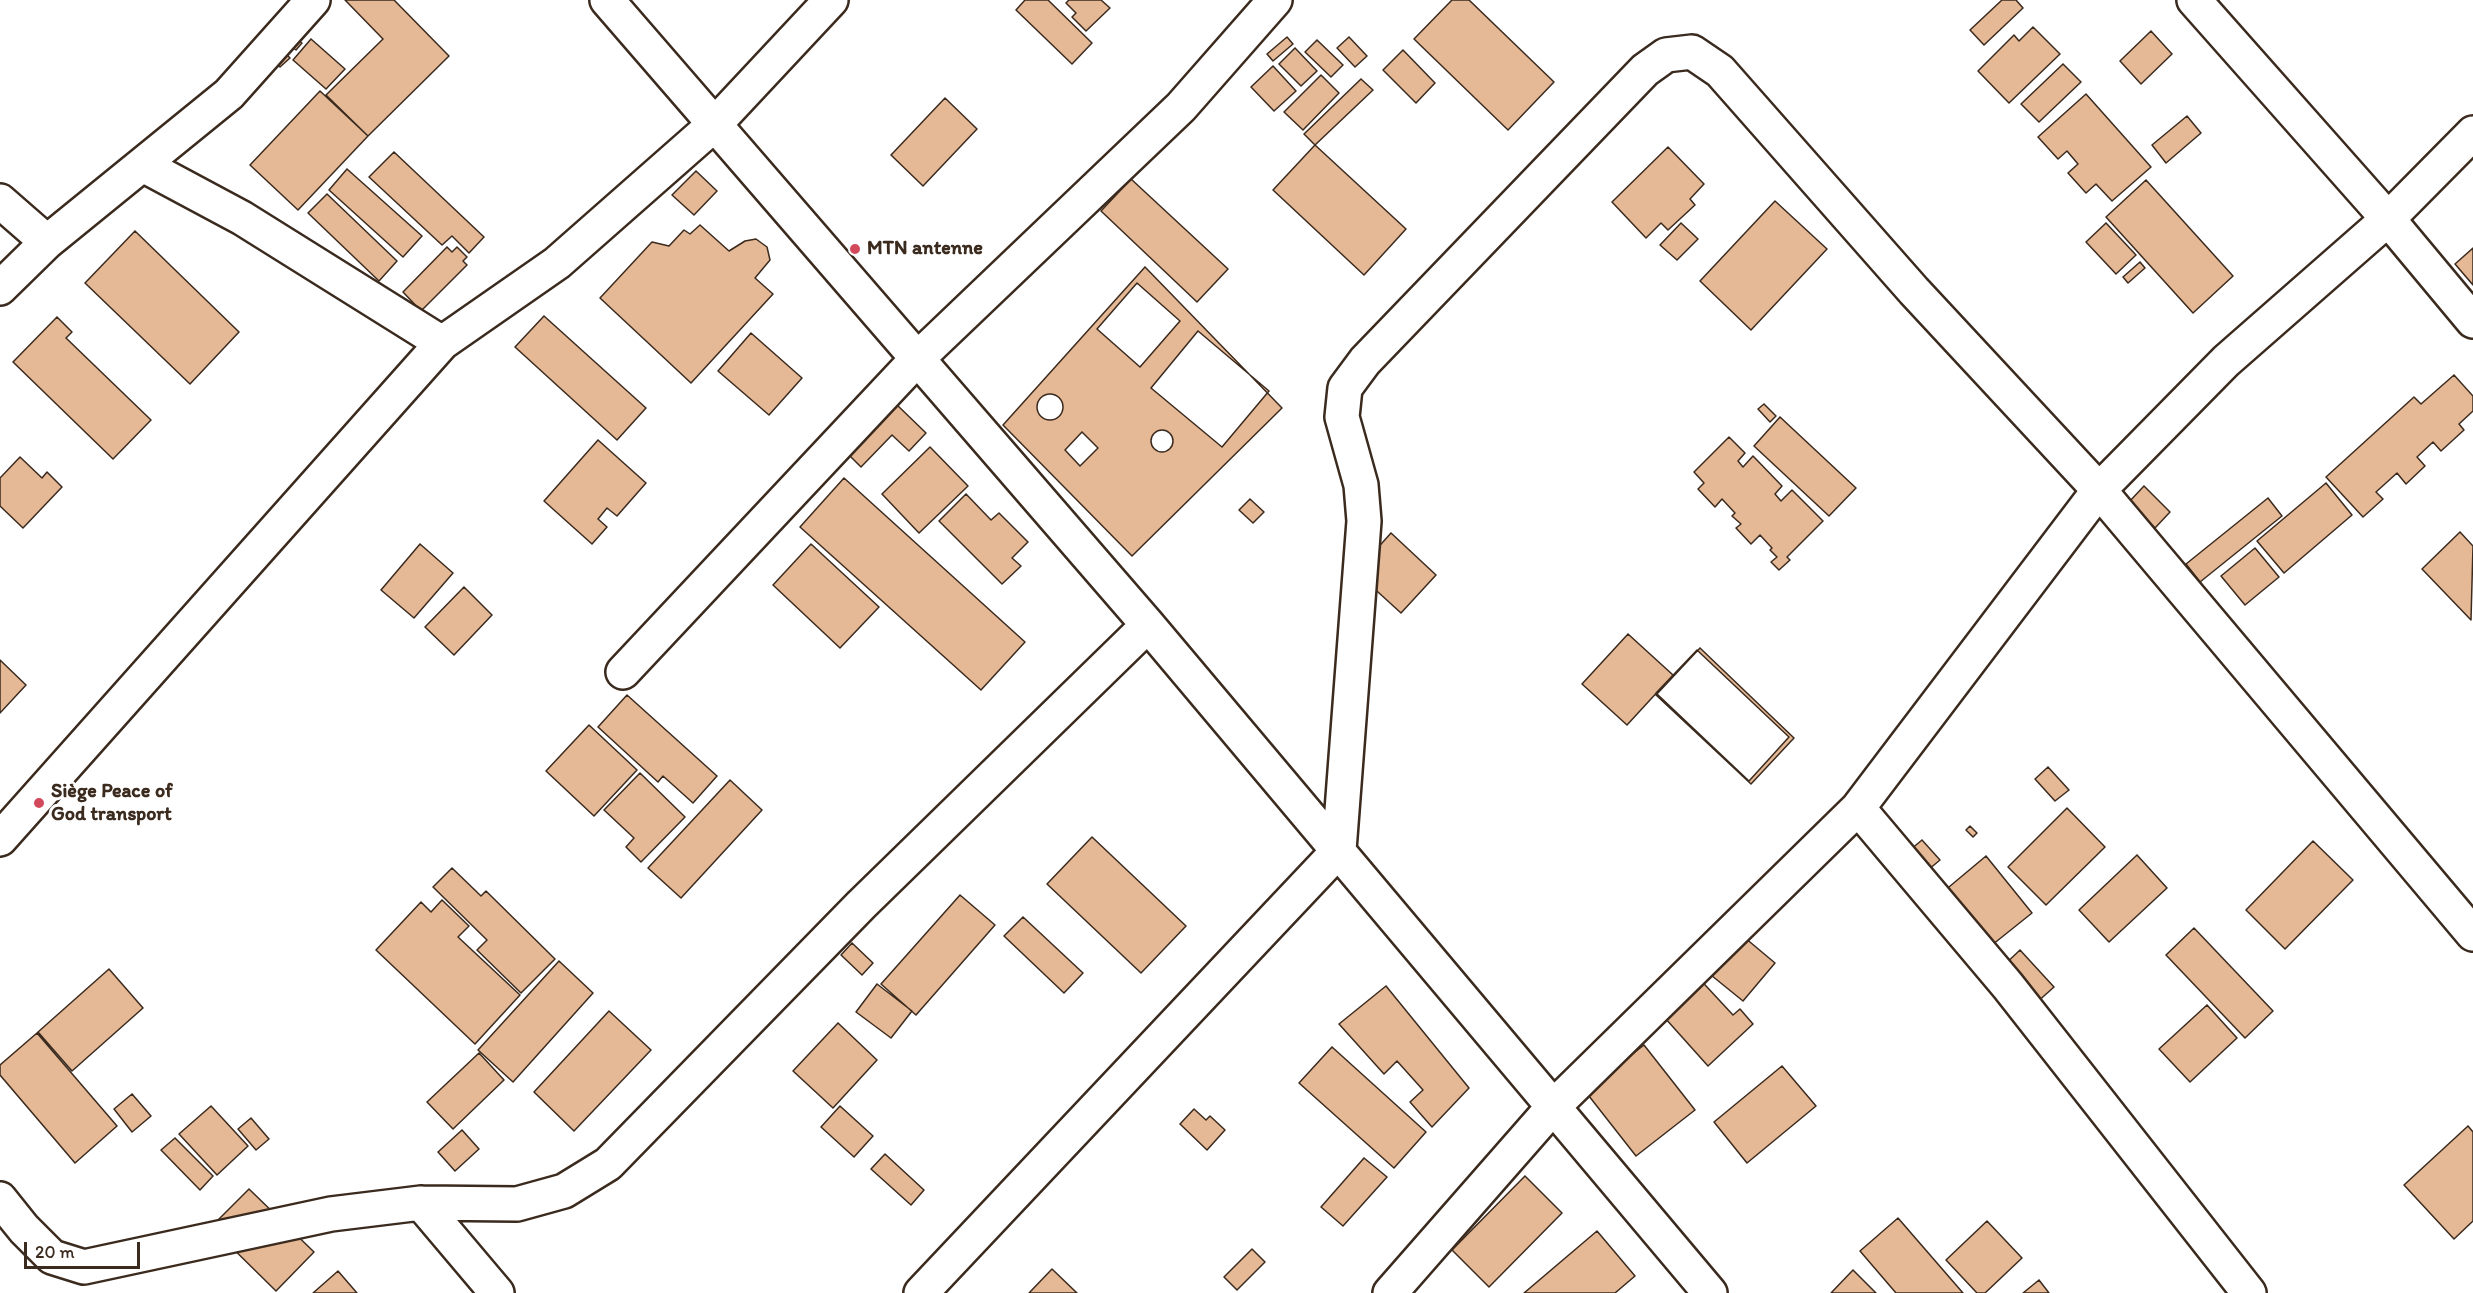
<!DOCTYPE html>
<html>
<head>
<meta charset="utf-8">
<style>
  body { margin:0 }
  #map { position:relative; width:2473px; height:1293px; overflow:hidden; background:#fff; font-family:Itim,sans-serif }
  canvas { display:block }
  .scale { position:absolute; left:24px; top:1242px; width:116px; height:27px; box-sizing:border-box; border:3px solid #3b2a1e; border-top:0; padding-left:8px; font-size:18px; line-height:21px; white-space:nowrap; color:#3b2a1e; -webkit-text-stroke:4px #fff; paint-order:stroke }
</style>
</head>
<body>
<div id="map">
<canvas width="2473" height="1293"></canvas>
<div class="scale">20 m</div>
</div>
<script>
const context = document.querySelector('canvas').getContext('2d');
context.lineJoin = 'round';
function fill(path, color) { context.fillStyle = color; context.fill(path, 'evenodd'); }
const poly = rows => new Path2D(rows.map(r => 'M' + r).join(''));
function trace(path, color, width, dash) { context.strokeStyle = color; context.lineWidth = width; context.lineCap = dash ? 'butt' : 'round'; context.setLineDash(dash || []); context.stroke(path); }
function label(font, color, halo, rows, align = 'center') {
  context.font = font + ' Itim,sans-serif'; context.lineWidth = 6; context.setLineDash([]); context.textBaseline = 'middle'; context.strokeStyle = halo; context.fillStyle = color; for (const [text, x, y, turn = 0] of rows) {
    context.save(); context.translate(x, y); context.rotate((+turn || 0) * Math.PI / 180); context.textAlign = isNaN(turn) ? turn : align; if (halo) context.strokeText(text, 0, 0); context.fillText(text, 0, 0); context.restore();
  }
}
const building = poly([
  [345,0,394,0,449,56,368,136,326,95,383,39,345,0],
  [1025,0,1048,0,1092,43,1072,64,1016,10,1025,0],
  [1069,0,1101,0,1110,8,1086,31,1072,17,1076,13,1066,3,1069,0],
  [1452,0,1469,0,1554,82,1508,130,1414,39,1452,0],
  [2002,0,2016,0,2023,8,1984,45,1970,30,2002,0],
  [2033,27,2060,54,2009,103,1978,71,2014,35,2019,41,2033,27],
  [285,31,302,43,296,50,280,39,285,31],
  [2151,31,2172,54,2141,84,2120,61,2151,31],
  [1287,37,1293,44,1273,61,1267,54,1287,37],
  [1349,37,1367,56,1355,67,1337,48,1349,37],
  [272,39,290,58,280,67,261,49,272,39],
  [311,39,345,69,326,89,293,60,311,39],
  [1317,40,1343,65,1331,77,1305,52,1317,40],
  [1295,48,1317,71,1301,86,1279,64,1295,48],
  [1403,50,1435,83,1416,103,1383,70,1403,50],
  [2063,64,2081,82,2039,122,2021,104,2063,64],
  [1273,66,1296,91,1274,111,1251,87,1273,66],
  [1321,75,1339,93,1303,130,1284,112,1321,75],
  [1361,79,1373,90,1315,145,1304,134,1361,79],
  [320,91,368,136,298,210,250,165,320,91],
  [2086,94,2151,167,2112,201,2096,184,2086,193,2068,173,2078,164,2067,151,2058,159,2038,137,2086,94],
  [945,98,977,129,923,186,891,155,945,98],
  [2187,116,2201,133,2166,163,2152,145,2187,116],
  [1315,145,1406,229,1364,275,1273,190,1315,145],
  [1668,147,1704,184,1690,199,1695,205,1668,230,1661,223,1646,238,1612,202,1668,147],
  [394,152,484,237,469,253,452,236,442,245,369,177,394,152],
  [347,169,422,236,403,257,329,190,347,169],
  [696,171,717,191,694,215,672,195,696,171],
  [1131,179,1228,269,1197,302,1101,211,1131,179],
  [2146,180,2233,276,2193,313,2106,217,2146,180],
  [327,194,397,261,379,281,308,213,327,194],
  [1775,201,1827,249,1751,330,1700,281,1775,201],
  [1681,223,1698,239,1677,260,1660,245,1681,223],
  [2106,223,2136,255,2116,274,2086,242,2106,223],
  [700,225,729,251,745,241,756,239,767,247,770,260,755,278,773,294,691,383,600,298,652,242,669,246,684,230,690,234,700,225],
  [135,231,239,332,190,384,85,283,135,231],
  [447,247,452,252,457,247,467,257,463,261,467,265,421,311,403,292,447,247],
  [2473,248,2473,285,2455,264,2473,248],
  [2140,262,2145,268,2128,283,2123,277,2140,262],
  [1145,267,1282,408,1132,556,1003,425,1145,267],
  [1137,283,1180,321,1140,367,1097,329,1137,283],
  [544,316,646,408,617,440,515,347,544,316],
  [57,317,72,332,66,338,151,420,113,459,13,362,57,317],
  [1198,331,1269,391,1222,447,1151,388,1198,331],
  [751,333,802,378,769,415,718,371,751,333],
  [2454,375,2473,396,2473,411,2459,424,2464,430,2441,451,2433,442,2417,457,2425,466,2406,484,2397,473,2376,492,2383,499,2363,517,2326,477,2414,397,2421,404,2454,375],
  '1037 407a13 13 0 1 1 26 0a13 13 0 1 1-26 0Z',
  [895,403,926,433,909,451,892,435,861,467,847,453,895,403],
  [1764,404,1776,416,1770,422,1758,409,1764,404],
  [1780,417,1856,488,1829,516,1754,446,1780,417],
  '1151 441a11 11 0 1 1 22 0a11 11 0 1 1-22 0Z',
  [1082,432,1098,448,1080,466,1065,450,1082,432],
  [1729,437,1745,453,1738,461,1743,467,1753,456,1782,486,1775,494,1781,501,1792,490,1823,521,1787,557,1790,560,1779,570,1771,562,1777,557,1770,550,1772,548,1760,535,1751,544,1736,528,1741,524,1732,516,1735,513,1722,499,1715,507,1698,489,1704,483,1694,472,1729,437],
  [598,440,646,483,617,516,607,508,598,519,607,527,592,544,544,501,598,440],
  [930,447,968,486,919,533,882,494,930,447],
  [20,457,42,478,47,472,62,487,23,528,0,506,0,478,20,457],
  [844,478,1025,642,981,690,800,527,844,478],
  [2326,483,2352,515,2284,573,2257,541,2326,483],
  [2144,486,2170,512,2155,528,2129,502,2144,486],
  [966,494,991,520,999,513,1028,542,1012,558,1021,566,1002,584,939,521,966,494],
  [2268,498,2282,516,2200,582,2186,564,2268,498],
  [1250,499,1264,512,1253,523,1239,510,1250,499],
  [2460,532,2473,546,2471,620,2422,569,2460,532],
  [1391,533,1436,575,1401,613,1356,572,1391,533],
  [420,544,453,573,414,618,381,590,420,544],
  [811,544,879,607,840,648,773,585,811,544],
  [2255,548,2279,577,2245,605,2221,576,2255,548],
  [464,587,492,615,454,655,425,627,464,587],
  [1628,634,1673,675,1627,725,1582,684,1628,634],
  [1700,648,1794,738,1751,784,1656,695,1700,648],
  [1697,650,1789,737,1749,781,1656,693,1697,650],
  [0,660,26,685,0,713,0,660],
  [627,695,717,776,693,803,663,776,658,782,598,727,627,695],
  [589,725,637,770,594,816,546,771,589,725],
  [2048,767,2069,790,2055,801,2035,779,2048,767],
  [640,773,685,817,641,862,626,847,634,838,604,810,640,773],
  [730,780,762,810,681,898,648,868,730,780],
  [2067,808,2105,847,2046,905,2008,867,2067,808],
  [1970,826,1977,833,1973,837,1966,830,1970,826],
  [1092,837,1186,926,1141,973,1047,884,1092,837],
  [1922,840,1940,860,1922,875,1904,855,1922,840],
  [2313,841,2353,880,2285,949,2246,910,2313,841],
  [2137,855,2167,888,2109,942,2079,910,2137,855],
  [1986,856,2032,913,1982,953,1937,897,1986,856],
  [452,868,481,896,486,891,555,959,521,993,477,950,487,940,433,887,452,868],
  [960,895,995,925,916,1015,881,984,960,895],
  [442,900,469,926,458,937,520,995,475,1044,376,950,421,902,431,912,442,900],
  [1023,917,1083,973,1064,993,1004,936,1023,917],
  [2194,928,2273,1011,2245,1038,2166,955,2194,928],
  [1738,932,1775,963,1743,1001,1706,971,1738,932],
  [852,943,873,963,862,975,841,955,852,943],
  [2020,950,2054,987,2035,1004,2001,968,2020,950],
  [559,961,593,993,513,1082,478,1050,559,961],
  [109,969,143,1008,72,1071,38,1032,109,969],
  [1694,973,1733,1015,1740,1009,1753,1024,1708,1066,1656,1008,1694,973],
  [877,984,912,1011,891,1038,856,1012,877,984],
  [1386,986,1469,1088,1432,1127,1410,1102,1423,1090,1397,1061,1384,1074,1339,1024,1386,986],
  [2207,1005,2237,1038,2190,1082,2159,1049,2207,1005],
  [609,1011,651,1050,574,1131,534,1092,609,1011],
  [838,1023,877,1060,833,1108,793,1071,838,1023],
  [37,1033,117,1126,75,1163,0,1075,0,1065,37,1033],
  [1644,1045,1695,1110,1636,1156,1585,1091,1644,1045],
  [1332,1047,1426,1132,1394,1168,1299,1083,1332,1047],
  [479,1053,504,1080,453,1129,427,1102,479,1053],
  [1782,1066,1816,1106,1747,1163,1714,1122,1782,1066],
  [132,1094,151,1116,132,1132,114,1109,132,1094],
  [211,1106,248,1146,217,1175,179,1134,211,1106],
  [840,1106,873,1136,854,1157,821,1127,840,1106],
  [1194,1109,1206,1120,1210,1116,1225,1130,1207,1150,1180,1124,1194,1109],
  [251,1118,269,1139,256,1150,238,1129,251,1118],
  [2468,1126,2473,1132,2473,1221,2454,1239,2404,1185,2468,1126],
  [462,1130,479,1149,455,1171,438,1152,462,1130],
  [175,1138,213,1176,200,1190,161,1150,175,1138],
  [885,1154,924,1190,911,1205,871,1169,885,1154],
  [1364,1158,1387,1177,1343,1226,1321,1207,1364,1158],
  [1525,1176,1562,1213,1489,1287,1452,1250,1525,1176],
  [249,1189,314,1252,276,1291,211,1227,249,1189],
  [1898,1218,1963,1293,1896,1293,1860,1251,1898,1218],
  [1987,1221,2022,1258,1985,1293,1977,1293,1946,1260,1987,1221],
  [1597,1231,1635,1276,1615,1293,1524,1293,1597,1231],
  [1252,1249,1265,1262,1237,1290,1224,1277,1252,1249],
  [1052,1269,1077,1293,1029,1293,1052,1269],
  [1853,1270,1876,1293,1831,1293,1853,1270],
  [338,1271,357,1293,313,1293,338,1271],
  [2039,1280,2049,1293,2023,1293,2039,1280]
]);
fill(building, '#e6b996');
trace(building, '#3b2a1e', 1.5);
const street = poly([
  [607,0,1148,625,1710,1293],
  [2194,0,2388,219,2473,321],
  [143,165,242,218,442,343,557,263,716,123,831,0],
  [0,201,47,242],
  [0,288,47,242,229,94,313,0],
  [623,672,917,359,1181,107,1275,0],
  [1858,808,2008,986,2249,1293],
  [0,839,442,343],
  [0,1199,24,1229,52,1257,84,1267,331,1214,421,1203,517,1204,564,1191,608,1164,861,905,1148,625],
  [421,1203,497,1293],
  [921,1293,1339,850,1364,521,1361,485,1342,417,1345,388,1365,361,1645,70,1666,55,1692,52,1720,71,1914,291,2099,490,2473,934],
  [1390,1293,1553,1107,1858,808,2099,490,2226,361,2388,219,2473,133]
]);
trace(street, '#3b2a1e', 38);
trace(street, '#fff', 33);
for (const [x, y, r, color] of [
  [855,249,6,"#d1495b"],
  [39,803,6,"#d1495b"]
]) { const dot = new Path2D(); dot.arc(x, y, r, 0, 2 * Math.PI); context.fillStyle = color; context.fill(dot); trace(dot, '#fff', 2); }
label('bold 20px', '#3b2a1e', '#fff', [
  ["MTN antenne",867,249],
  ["Siège Peace of",51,792],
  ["God transport",51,815]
], 'left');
</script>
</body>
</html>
